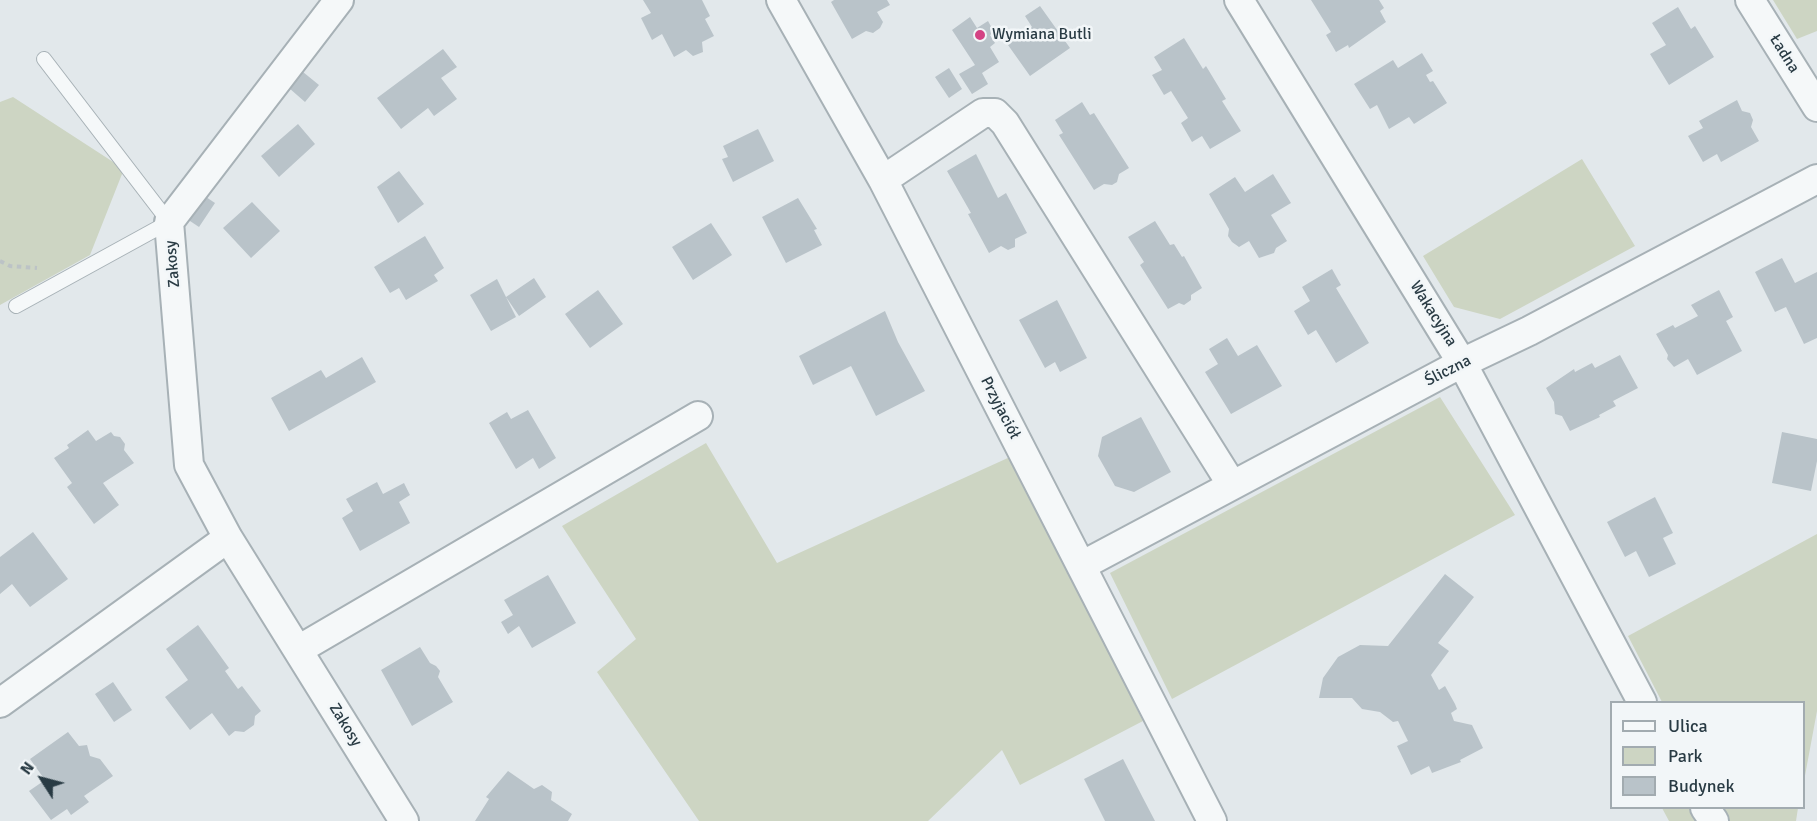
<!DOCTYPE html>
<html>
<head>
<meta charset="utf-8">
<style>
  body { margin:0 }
  #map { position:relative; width:1817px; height:821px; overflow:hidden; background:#e2e8eb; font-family:Signika,sans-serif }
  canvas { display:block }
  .legend { position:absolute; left:1610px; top:701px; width:195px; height:108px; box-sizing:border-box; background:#f2f6f8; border:2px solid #a2abb0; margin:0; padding:8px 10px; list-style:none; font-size:18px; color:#293b44 }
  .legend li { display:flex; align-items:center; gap:12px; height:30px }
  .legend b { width:30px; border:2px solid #a2abb0 }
  .north { position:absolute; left:12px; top:749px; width:60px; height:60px; -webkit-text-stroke:4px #f2f6f8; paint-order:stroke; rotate:306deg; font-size:16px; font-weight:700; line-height:24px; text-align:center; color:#293b44 }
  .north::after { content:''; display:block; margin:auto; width:21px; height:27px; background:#293b44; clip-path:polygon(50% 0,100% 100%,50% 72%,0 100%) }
</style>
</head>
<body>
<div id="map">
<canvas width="1817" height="821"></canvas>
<ul class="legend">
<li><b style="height:8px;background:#f5f8f9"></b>Ulica</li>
<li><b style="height:16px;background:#cdd5c3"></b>Park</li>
<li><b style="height:16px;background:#b9c3c9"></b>Budynek</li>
</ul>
<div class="north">N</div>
</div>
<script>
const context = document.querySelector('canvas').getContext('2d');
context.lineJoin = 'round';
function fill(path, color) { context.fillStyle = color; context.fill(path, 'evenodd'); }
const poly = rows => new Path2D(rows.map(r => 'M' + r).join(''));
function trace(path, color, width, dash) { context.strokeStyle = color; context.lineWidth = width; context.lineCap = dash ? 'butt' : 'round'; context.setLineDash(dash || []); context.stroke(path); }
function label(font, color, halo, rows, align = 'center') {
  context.font = font + ' Signika,sans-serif'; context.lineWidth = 5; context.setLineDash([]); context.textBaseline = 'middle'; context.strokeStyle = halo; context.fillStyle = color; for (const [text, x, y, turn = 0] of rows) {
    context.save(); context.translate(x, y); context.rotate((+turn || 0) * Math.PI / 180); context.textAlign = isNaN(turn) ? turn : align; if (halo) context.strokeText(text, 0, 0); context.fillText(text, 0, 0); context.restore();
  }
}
fill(poly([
  [1773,0,1817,0,1817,31,1797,39],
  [13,97,124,169,90,255,0,305,0,102],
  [1582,159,1635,246,1500,319,1454,307,1423,256],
  [1440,397,1515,515,1172,699,1110,573],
  [706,443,777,563,1010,457,1143,721,1020,785,1002,750,928,821,699,821,597,672,636,639,562,526],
  [1817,534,1817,711,1804,781,1804,702,1662,702,1628,636],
  [1662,808,1693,808,1702,821,1669,821],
  [1715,808,1798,808,1796,821,1722,821]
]), '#cdd5c3');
fill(poly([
  [643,0,702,0,710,16,705,19,714,36,702,42,703,52,693,56,686,50,674,57,662,34,652,40,641,18,651,13],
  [834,0,887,0,890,5,877,12,883,22,880,28,873,33,866,31,852,39,831,2],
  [1311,0,1379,0,1384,8,1380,11,1386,22,1349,48,1348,45,1336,52,1326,35,1331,32],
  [1040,6,1070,48,1030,76,1008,45,1032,27,1025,16],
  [1678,7,1691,29,1695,26,1714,57,1669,85,1650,54,1666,45,1652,23],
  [970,17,977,28,988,21,994,32,990,35,995,43,990,47,999,62,982,73,988,84,972,94,959,74,975,65,952,30],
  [1184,38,1203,69,1206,66,1226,99,1222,101,1241,131,1210,149,1202,136,1192,142,1181,123,1188,118,1171,91,1164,95,1152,75,1162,70,1154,57],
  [443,49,457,67,441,78,457,99,434,116,428,108,401,129,377,98],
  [1422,53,1433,71,1426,75,1430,82,1433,81,1447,103,1414,124,1409,117,1389,129,1377,105,1370,109,1354,84,1393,60,1398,68],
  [949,68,962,89,949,98,935,77],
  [303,72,319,85,305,102,289,88],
  [1737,100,1742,111,1750,113,1753,120,1751,127,1759,141,1721,162,1717,154,1703,162,1688,136,1703,128,1699,121],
  [1082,102,1090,115,1094,113,1129,168,1119,174,1117,182,1112,185,1104,184,1094,190,1059,135,1063,133,1055,120],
  [298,124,315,144,279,177,261,156],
  [758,129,774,161,733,182,722,159,728,157,723,146],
  [976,154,998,198,1006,193,1027,233,1015,239,1015,247,1008,250,1001,246,989,253,968,214,971,213,947,171],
  [399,171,424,204,398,223,377,187],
  [1273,174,1291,203,1271,215,1287,241,1276,248,1274,253,1259,258,1249,241,1239,247,1232,242,1228,236,1229,229,1209,194,1235,177,1245,192],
  [203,195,215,203,199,227,187,219],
  [798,198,817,229,814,230,822,245,786,263,762,217],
  [252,202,280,231,251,258,223,228],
  [1155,221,1170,245,1174,244,1182,257,1184,256,1202,288,1191,295,1191,300,1184,305,1179,303,1168,309,1140,265,1144,262,1128,237],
  [711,223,732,255,693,280,672,247],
  [425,236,444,268,434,275,438,281,406,300,399,288,390,293,374,267],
  [1782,258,1795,283,1817,272,1817,338,1804,344,1786,307,1775,312,1755,272],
  [1332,269,1341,285,1336,288,1369,343,1336,363,1316,330,1308,335,1294,311,1310,301,1302,287],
  [534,278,546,297,519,316,506,297],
  [497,279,516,317,491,331,470,295],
  [598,290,623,324,590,348,565,314],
  [1719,290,1733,317,1726,321,1742,351,1697,375,1688,359,1674,367,1667,359,1668,355,1656,334,1673,325,1675,328,1698,316,1691,305],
  [1057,300,1087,358,1060,372,1055,362,1045,368,1019,320],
  [885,311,898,342,925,391,876,416,851,366,813,385,799,356],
  [1227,338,1238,356,1257,345,1282,386,1231,414,1205,372,1218,364,1209,349],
  [1620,355,1638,388,1613,401,1616,406,1599,415,1600,417,1570,431,1562,416,1555,414,1554,402,1546,388,1574,369,1575,372,1592,363,1595,368],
  [362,357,376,382,289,431,271,398,321,370,326,378],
  [528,410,556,458,539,469,533,458,516,469,489,423,507,412,511,419],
  [1141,417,1171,472,1134,492,1115,486,1098,456,1102,437],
  [88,430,96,441,111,432,114,436,120,437,125,444,124,450,134,463,103,483,119,505,94,524,67,487,72,483,54,458,69,448,67,445],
  [1782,432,1817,439,1817,461,1811,491,1772,483],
  [377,482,383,494,404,483,410,495,399,502,410,523,360,551,342,518,353,511,346,499],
  [1655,497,1673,533,1663,538,1676,564,1649,577,1636,551,1625,557,1607,522],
  [33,532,68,579,30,607,12,584,0,594,0,557],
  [1445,574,1474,597,1438,643,1449,651,1431,675,1439,690,1445,686,1455,704,1457,709,1451,713,1454,721,1472,725,1483,748,1460,760,1461,762,1432,773,1429,766,1411,775,1397,746,1408,741,1398,721,1393,722,1380,712,1362,709,1352,698,1319,698,1323,678,1338,657,1360,645,1388,646],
  [548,575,576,623,532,648,519,626,508,634,501,622,513,615,504,600],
  [198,625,229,668,225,671,238,689,242,686,261,711,255,716,254,725,244,732,235,731,229,736,212,713,190,730,165,697,188,680,166,649],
  [420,647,430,663,436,666,440,671,438,677,453,702,412,726,381,670],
  [113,682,132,710,114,722,95,694],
  [68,732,79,746,87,745,90,756,100,759,113,776,84,796,89,802,71,815,67,809,51,820,29,791,45,780,30,759],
  [1123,759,1143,798,1155,821,1105,821,1084,779],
  [508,771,534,789,542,785,552,792,551,800,572,814,568,821,475,821,489,799,486,797]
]), '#b9c3c9');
const lane = poly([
  [16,306,169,222,44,59]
]);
const street = poly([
  [339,0,169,222,189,465,228,538,404,821],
  [781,0,883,180,1212,821],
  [1239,0,1462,363,1642,702],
  [1750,0,1817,107],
  [883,180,983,113,995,113,1005,123,1232,485],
  [1081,566,1462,363,1529,331,1817,179],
  [298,650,698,416],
  [0,703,228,538],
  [1705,808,1714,821]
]);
trace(lane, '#a7b1b6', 16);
trace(street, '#a7b1b6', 32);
trace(poly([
  [0,261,10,266,37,268]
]), '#bcc3c6', 4, [4.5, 4.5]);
trace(lane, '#f5f8f9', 14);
trace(street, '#f5f8f9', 28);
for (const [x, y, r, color] of [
  [980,35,6,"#d44384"]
]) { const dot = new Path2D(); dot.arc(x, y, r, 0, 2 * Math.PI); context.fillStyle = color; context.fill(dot); trace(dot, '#f2f6f8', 2); }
label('16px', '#293b44', '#f2f6f8', [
  ["Wymiana Butli",992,35]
], 'left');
label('16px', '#293b44', '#f2f6f8', [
  ["Ładna",1784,54,58],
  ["Zakosy",173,264,-95],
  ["Wakacyjna",1433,314,58],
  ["Śliczna",1448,371,-27],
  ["Przyjaciół",1000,408,63],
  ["Zakosy",345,725,58]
]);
</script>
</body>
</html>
